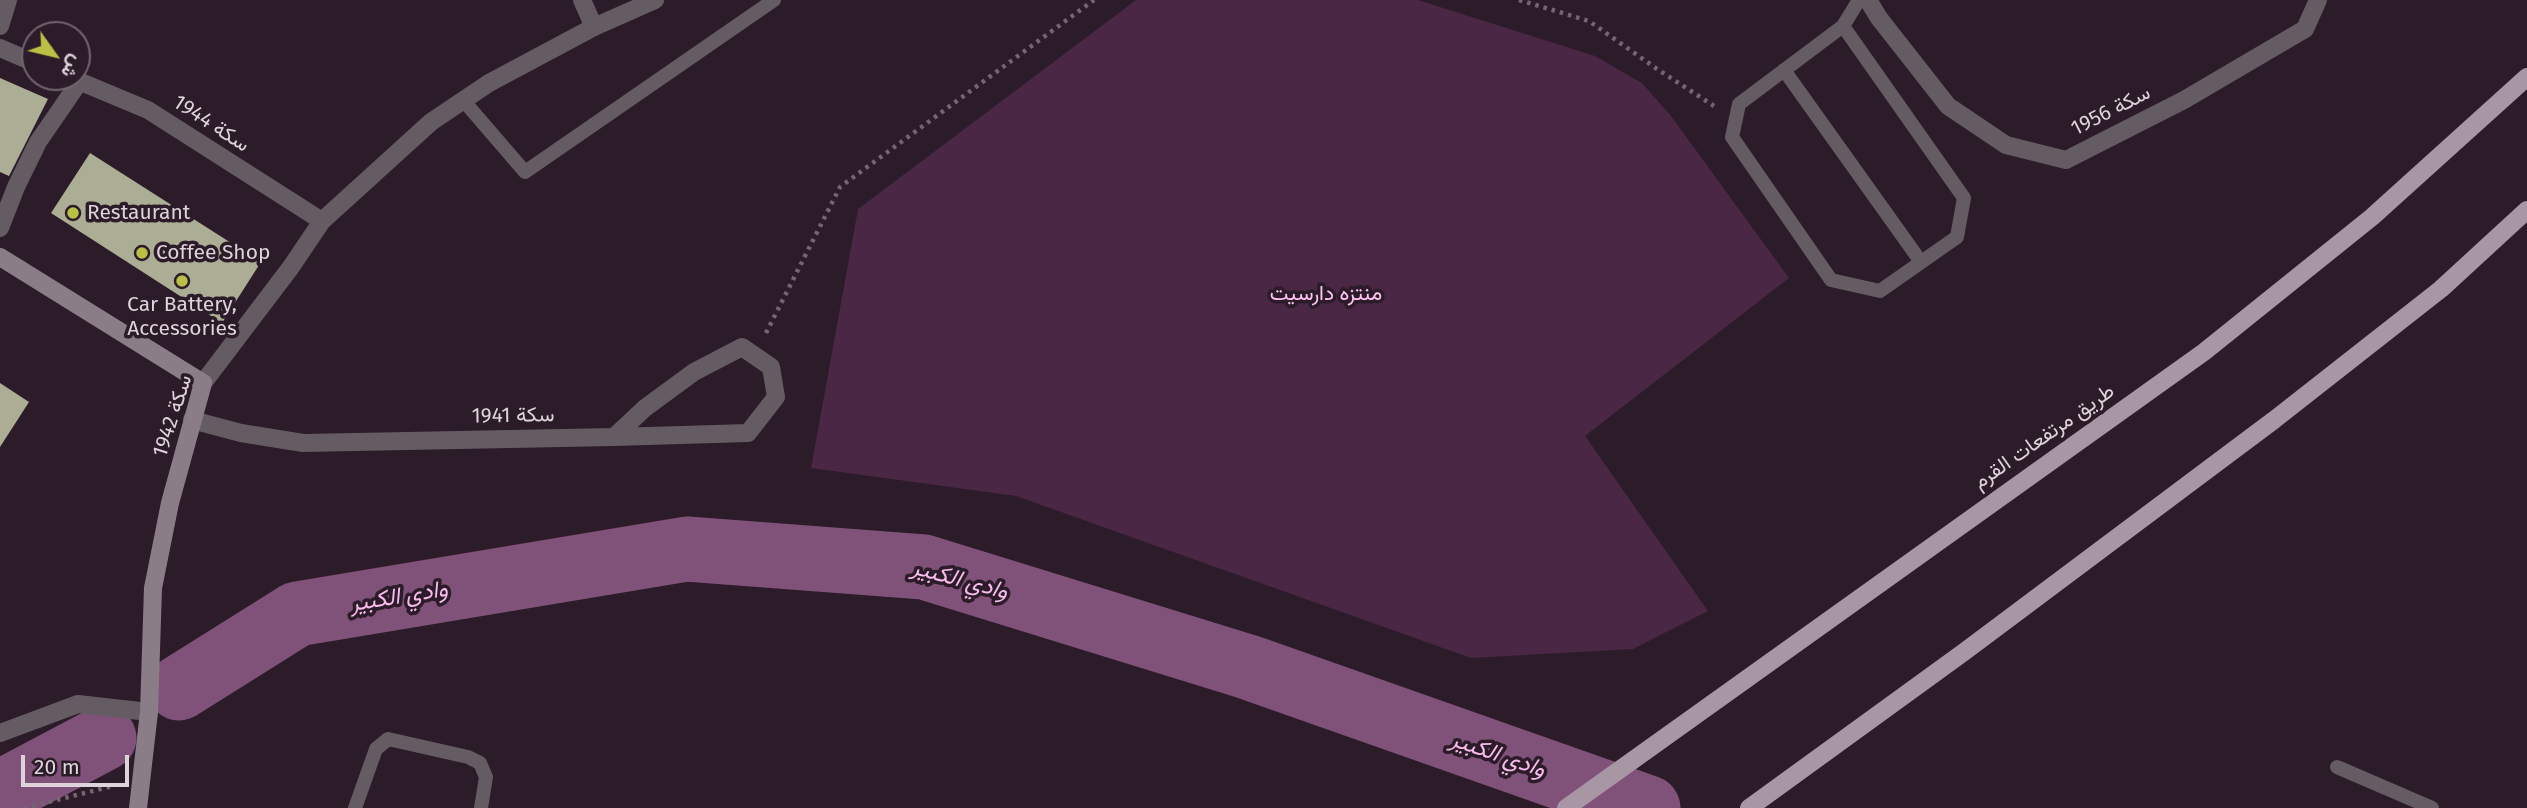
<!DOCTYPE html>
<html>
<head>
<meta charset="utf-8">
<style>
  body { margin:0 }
  #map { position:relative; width:2527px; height:808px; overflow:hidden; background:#2c1b29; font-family:"Fira Sans",Vazirmatn,sans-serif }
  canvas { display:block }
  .north { position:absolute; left:21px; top:21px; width:70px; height:70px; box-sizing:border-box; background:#2c1b29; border:2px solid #736470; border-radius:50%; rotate:124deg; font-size:19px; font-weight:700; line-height:28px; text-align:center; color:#ded2db }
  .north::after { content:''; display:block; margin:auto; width:24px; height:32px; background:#bac045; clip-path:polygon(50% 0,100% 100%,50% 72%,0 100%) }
  .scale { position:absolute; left:21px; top:755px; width:108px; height:32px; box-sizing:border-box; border:4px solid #ded2db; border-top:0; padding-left:9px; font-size:21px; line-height:24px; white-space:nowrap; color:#ded2db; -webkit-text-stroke:5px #2c1b29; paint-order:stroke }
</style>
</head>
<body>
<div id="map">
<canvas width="2527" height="808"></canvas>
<div class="north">ش</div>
<div class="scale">20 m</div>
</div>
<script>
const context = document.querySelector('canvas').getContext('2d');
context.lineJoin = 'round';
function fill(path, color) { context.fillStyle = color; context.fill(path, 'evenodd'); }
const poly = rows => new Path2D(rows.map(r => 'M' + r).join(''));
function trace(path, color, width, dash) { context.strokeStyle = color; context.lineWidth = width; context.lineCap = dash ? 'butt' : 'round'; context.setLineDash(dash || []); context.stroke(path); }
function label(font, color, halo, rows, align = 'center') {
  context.font = font + ' "Fira Sans",Vazirmatn,sans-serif'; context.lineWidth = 7; context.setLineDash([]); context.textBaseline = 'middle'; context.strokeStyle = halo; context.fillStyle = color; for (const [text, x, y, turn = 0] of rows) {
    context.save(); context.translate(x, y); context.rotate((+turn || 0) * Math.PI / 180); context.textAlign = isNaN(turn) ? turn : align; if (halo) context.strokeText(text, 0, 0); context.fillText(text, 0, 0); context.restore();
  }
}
fill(poly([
  [1136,0,1418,0,1595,56,1642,83,1671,116,1789,278,1585,436,1708,611,1633,649,1471,658,1016,496,811,468,858,209]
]), '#4a2744');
trace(poly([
  [179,688,297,614,687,549,924,567,1248,667,1648,808],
  [0,793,104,738]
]), '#815279', 65);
fill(poly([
  [0,78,48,99,9,176,0,172],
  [90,153,261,262,222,323,51,213],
  [0,383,29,402,0,447]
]), '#abad94');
trace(poly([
  [1519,0,1589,21,1657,69,1714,106],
  [766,333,840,187,1094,0],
  [24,808,113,786]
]), '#746571', 4.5, [3.5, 5]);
trace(poly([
  [1843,26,1964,198,1957,237,1880,291,1831,280,1732,137,1739,104,1843,26,1859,0],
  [1784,70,1921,262],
  [463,100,525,172,774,0],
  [2337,767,2432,808],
  [355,808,376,749,388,739,468,757,480,763,486,777,481,808]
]), '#655c63', 14);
trace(poly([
  [582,0,594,27],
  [1868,0,1879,18,1948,106,2006,145,2066,160,2184,100,2305,29,2318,0],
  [0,26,8,0],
  [0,48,35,63],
  [69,77,148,110,322,221],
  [0,228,16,187,38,142,80,81],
  [203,383,291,267,322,221,431,122,489,83,594,27,655,0],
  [192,420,241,433,303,443,614,437,748,433,776,397,771,367,742,347,694,372,645,408,614,437],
  [0,733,78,704,149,712]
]), '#655c63', 18);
trace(poly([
  [0,257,203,383,170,503,153,588,149,712,138,808]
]), '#8b7d88', 18);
trace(poly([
  [1566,808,2204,352,2372,217,2527,77],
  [1749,808,1964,652,2274,420,2441,289,2527,210]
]), '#a996a5', 18);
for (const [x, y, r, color] of [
  [73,213,7,"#bac045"],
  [142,253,7,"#bac045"],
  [182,281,7,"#bac045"]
]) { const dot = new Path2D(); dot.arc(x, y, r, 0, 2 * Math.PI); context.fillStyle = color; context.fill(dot); trace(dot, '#2c1b29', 2.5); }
label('21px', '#ded2db', '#2c1b29', [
  ["سكة 1956",2111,111,-27],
  ["سكة 1944",211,124,33],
  ["سكة 1942",173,416,-72],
  ["سكة 1941",513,416,-1],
  ["طريق مرتفعات القرم",2044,437,-35]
]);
label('21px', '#ded2db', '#2c1b29', [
  ["Restaurant",87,213],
  ["Coffee Shop",156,253],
  ["Car Battery,",182,305,"center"],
  ["Accessories",182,329,"center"]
], 'left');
label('21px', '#fec3f3', '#2c1b29', [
  ["منتزه دارسيت",1326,294]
]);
label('italic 23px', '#f7bcec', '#2c1b29', [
  ["وادي الكبير",960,580,15],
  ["وادي الكبير",399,597,-9],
  ["وادي الكبير",1498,755,19]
]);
</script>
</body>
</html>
